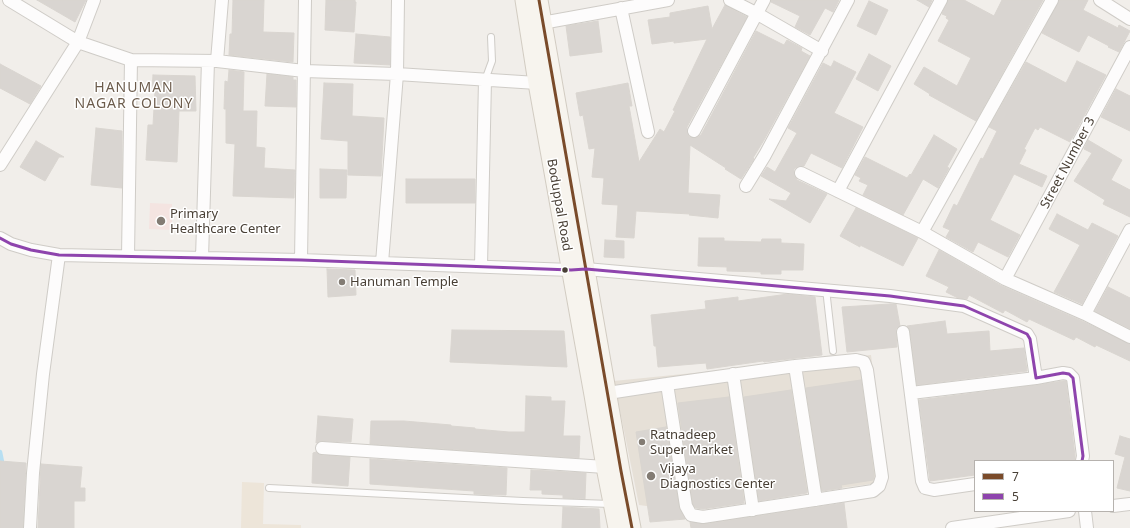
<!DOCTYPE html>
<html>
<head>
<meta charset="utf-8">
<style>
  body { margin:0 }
  #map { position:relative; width:1130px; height:528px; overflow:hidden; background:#f1eeea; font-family:"Noto Sans",sans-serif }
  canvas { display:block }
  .legend { position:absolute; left:974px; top:460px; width:140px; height:52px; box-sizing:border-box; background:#fff; border:1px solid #b6b2ae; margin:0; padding:5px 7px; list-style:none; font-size:12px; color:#483f35 }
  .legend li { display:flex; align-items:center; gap:8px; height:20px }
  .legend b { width:20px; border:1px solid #b6b2ae }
</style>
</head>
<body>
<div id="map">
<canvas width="1130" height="528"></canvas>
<ul class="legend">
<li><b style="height:5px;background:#7a4b2a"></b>7</li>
<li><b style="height:5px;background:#8e44ad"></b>5</li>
</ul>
</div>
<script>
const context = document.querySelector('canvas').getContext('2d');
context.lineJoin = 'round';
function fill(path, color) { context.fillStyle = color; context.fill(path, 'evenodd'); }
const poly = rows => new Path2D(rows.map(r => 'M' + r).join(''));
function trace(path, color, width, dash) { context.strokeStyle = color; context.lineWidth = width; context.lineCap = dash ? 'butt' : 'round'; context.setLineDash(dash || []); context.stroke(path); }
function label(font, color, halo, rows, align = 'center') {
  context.font = font + ' "Noto Sans",sans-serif'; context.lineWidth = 3; context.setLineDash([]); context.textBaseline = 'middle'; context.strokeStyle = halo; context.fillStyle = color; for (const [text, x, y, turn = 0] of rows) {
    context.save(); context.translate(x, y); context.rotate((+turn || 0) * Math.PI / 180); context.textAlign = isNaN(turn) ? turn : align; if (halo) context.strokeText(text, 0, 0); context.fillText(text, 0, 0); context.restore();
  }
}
fill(poly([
  [871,355,886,482,676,510,639,505,614,381]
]), '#e6e0d7');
fill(poly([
  [242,482,264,483,263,524,301,525,301,528,241,528]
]), '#ede5d9');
fill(poly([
  [150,203,172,204,172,230,149,229]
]), '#f4e4e1');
trace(poly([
  [0,452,3,467]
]), '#b8dff2', 4.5);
const building = poly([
  [37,0,86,0,75,22,37,0],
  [233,0,264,0,263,32,294,33,293,62,229,55,230,34,232,34,233,0],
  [326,0,355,0,355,2,356,2,354,32,325,30,326,0],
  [771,0,839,0,833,12,825,8,810,35,795,27,800,16,771,2,771,0],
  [917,0,932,0,929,7,917,0],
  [948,0,964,0,994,16,1002,0,1043,0,976,121,929,95,930,94,914,84,924,67,957,86,971,58,938,41,949,20,946,18,947,16,942,14,948,0],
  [1059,0,1088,0,1083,10,1118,28,1119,25,1130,31,1119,52,1108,47,1109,46,1088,35,1079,52,1042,33,1059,0],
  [869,1,888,10,876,35,857,26,869,1],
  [725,5,747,17,687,127,687,132,690,137,695,138,701,135,756,31,784,45,787,40,802,48,801,51,810,56,764,140,753,158,754,159,741,179,725,169,726,168,690,145,688,193,720,195,718,218,689,215,690,214,636,211,634,238,616,237,618,205,602,204,604,178,592,177,595,148,589,149,583,115,580,116,576,93,628,83,632,106,629,106,639,162,660,129,664,132,675,111,673,110,707,39,674,43,674,41,652,44,648,20,670,17,670,13,708,6,712,29,725,5],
  [598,21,602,52,570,56,566,26,598,21],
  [356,34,390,37,390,65,354,63,356,34],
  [869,54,891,66,878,91,856,79,869,54],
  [834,61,856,72,834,113,863,127,842,168,811,153,804,166,797,167,794,169,794,174,797,180,827,194,810,223,769,199,786,201,791,193,761,176,767,167,775,172,797,133,788,128,823,63,831,67,834,61],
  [1077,61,1106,75,1070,142,1040,127,1038,130,1035,128,1024,149,1026,150,1019,164,1047,176,1042,187,1014,174,990,220,1020,235,1008,257,978,242,973,252,946,237,950,230,943,227,954,204,957,206,981,158,983,159,997,131,989,127,1026,62,1066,83,1077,61],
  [0,64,41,86,30,104,0,88,0,64],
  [229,70,244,72,243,111,257,111,256,147,265,148,264,168,295,170,294,198,233,196,235,144,226,143,226,109,224,109,225,81,228,82,229,70],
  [267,74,293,77,293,80,296,80,296,107,265,106,267,74],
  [153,75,195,76,196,111,179,111,177,162,146,160,148,125,153,125,155,91,152,91,153,75],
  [324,83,353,84,352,116,384,118,381,176,348,175,348,141,321,139,324,83],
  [1116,89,1130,96,1130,131,1101,117,1116,89],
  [96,128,122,131,122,188,91,185,96,128],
  [934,135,957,149,947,167,949,168,938,188,923,179,903,215,863,195,868,185,859,181,861,178,855,175,865,157,907,178,910,174,911,175,934,135],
  [1088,140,1122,160,1111,180,1130,190,1130,217,1103,204,1105,200,1074,181,1092,153,1084,149,1088,140],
  [36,141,64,157,59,157,45,181,20,167,36,141],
  [320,169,347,170,346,198,320,198,320,169],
  [406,179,475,179,475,203,406,203,406,179],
  [856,208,918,238,903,266,860,245,860,247,840,236,856,208],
  [1057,214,1088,230,1092,223,1118,236,1082,304,1054,292,1080,245,1049,229,1057,214],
  [699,238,724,238,724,241,761,242,762,239,781,239,781,243,804,244,803,270,781,270,781,274,761,274,761,272,727,271,727,267,698,266,699,238],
  [605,240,624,241,624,258,604,257,605,240],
  [939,250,1002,286,1082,321,1130,344,1130,361,1096,345,1095,347,1076,337,1074,340,1029,319,1027,322,1005,310,1003,313,969,295,967,299,958,298,946,292,949,287,926,276,939,250],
  [327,269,355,270,356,295,328,297,327,269],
  [1108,287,1130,298,1130,329,1095,311,1108,287],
  [788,294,815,297,822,355,764,362,763,361,707,369,706,363,658,367,656,346,654,346,651,315,706,309,705,301,738,297,738,301,788,294],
  [890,304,896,304,900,326,896,329,896,333,897,347,847,352,842,307,890,304],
  [945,321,947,334,989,331,990,351,1024,348,1027,371,917,385,910,331,907,326,945,321],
  [452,330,564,331,567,367,450,362,452,330],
  [861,380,874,476,873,480,841,485,842,488,822,491,806,388,861,380],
  [1063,381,1066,381,1075,456,1075,461,975,461,975,475,930,481,919,400,1037,385,1063,381],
  [791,390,807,493,759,501,744,397,791,390],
  [526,396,551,397,551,401,565,401,563,436,580,436,579,458,370,444,371,421,404,421,451,425,451,426,475,428,475,429,509,432,525,432,526,396],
  [729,397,744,503,703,509,696,508,693,504,678,403,729,397],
  [318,416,353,419,351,442,322,441,316,443,318,416],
  [666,427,679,507,685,519,650,522,636,432,666,427],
  [1120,436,1130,439,1130,491,1117,488,1125,457,1115,454,1120,436],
  [316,452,322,455,350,457,348,486,312,483,313,453,316,452],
  [370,459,507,468,506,495,474,494,474,491,370,484,370,459],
  [0,461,26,463,23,528,0,528,0,461],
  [41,464,82,467,80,488,85,488,85,501,74,501,74,528,38,528,41,464],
  [531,470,586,473,585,499,563,498,563,495,542,494,542,490,530,490,531,470],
  [844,503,847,528,691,528,690,522,704,524,844,503],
  [563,507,599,509,600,528,562,528,563,507]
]);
fill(building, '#d9d5d1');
trace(building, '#d9d5d0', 1);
const lane = poly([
  [485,80,492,61,491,37],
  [826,289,833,351],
  [269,488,523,501,611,504]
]);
const street = poly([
  [9,0,78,42,131,60,217,61,304,71,397,74,537,83],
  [730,0,756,13,822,51],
  [1100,0,1130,19],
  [621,8,648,132],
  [542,23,668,0],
  [217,61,222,0],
  [694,131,764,0],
  [0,165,78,42,94,0],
  [801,173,922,232,1005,279,1085,314,1130,337],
  [746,186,765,155,848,0],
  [838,191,941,0],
  [922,232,1052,0],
  [0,238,11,244,31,250,59,255,301,260,571,270,586,269,890,296,964,306,1027,334,1030,339,1036,378,1063,373,1069,374,1073,378,1083,456,1082,461],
  [128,256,131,60],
  [202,258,208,61],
  [301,260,305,0],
  [382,263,397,74,398,0],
  [481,266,485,80],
  [1005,279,1130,47],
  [1085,314,1130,230],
  [903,332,922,481,925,488,934,490,975,484],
  [856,360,864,362,867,370,882,477,879,486,873,491,703,517,691,515,686,506,667,384,795,366,856,360],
  [795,366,816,500],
  [733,374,753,510],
  [608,393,667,384],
  [911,393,1036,378],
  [322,448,605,467],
  [1113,506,1130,504],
  [1085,511,1087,528],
  [30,528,33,473,43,374,59,255],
  [952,528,1069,511]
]);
const secondary = poly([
  [524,0,537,83,593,395,605,467,617,528],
  [539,0,621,471,632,528]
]);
trace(lane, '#cfccc7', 8);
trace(street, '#cfccc7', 14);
trace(secondary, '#d2ccc2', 19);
trace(lane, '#fdfcfc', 6);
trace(street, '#fdfcfc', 12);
trace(secondary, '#f7f4ee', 17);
trace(poly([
  [539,0,621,471,632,528]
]), '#7a4b2a', 3);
trace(poly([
  [0,238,11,244,31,250,59,255,301,260,571,270,586,269,890,296,964,306,1027,334,1030,339,1036,378,1063,373,1069,374,1073,378,1083,456,1082,461]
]), '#8e44ad', 3);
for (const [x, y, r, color] of [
  [161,221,5,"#837c74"],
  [565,270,3.5,"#483f35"],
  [342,282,4,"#837c74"],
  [642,442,4,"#837c74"],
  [651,476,5,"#837c74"]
]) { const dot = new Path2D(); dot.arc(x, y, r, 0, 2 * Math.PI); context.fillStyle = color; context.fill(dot); trace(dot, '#fff', 1.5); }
label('13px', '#483f35', '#fff', [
  ["Street Number 3",1068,163,-62],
  ["Boduppal Road",559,205,80]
]);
label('13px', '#483f35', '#fff', [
  ["Primary",170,214],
  ["Healthcare Center",170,229],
  ["Hanuman Temple",350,282],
  ["Ratnadeep",650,435],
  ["Super Market",650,450],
  ["Vijaya",660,469],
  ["Diagnostics Center",660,484]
], 'left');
context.letterSpacing = '1px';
label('14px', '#6c5c4c', '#fff', [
  ["HANUMAN",134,88],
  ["NAGAR COLONY",134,104]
]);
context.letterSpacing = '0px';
</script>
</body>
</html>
